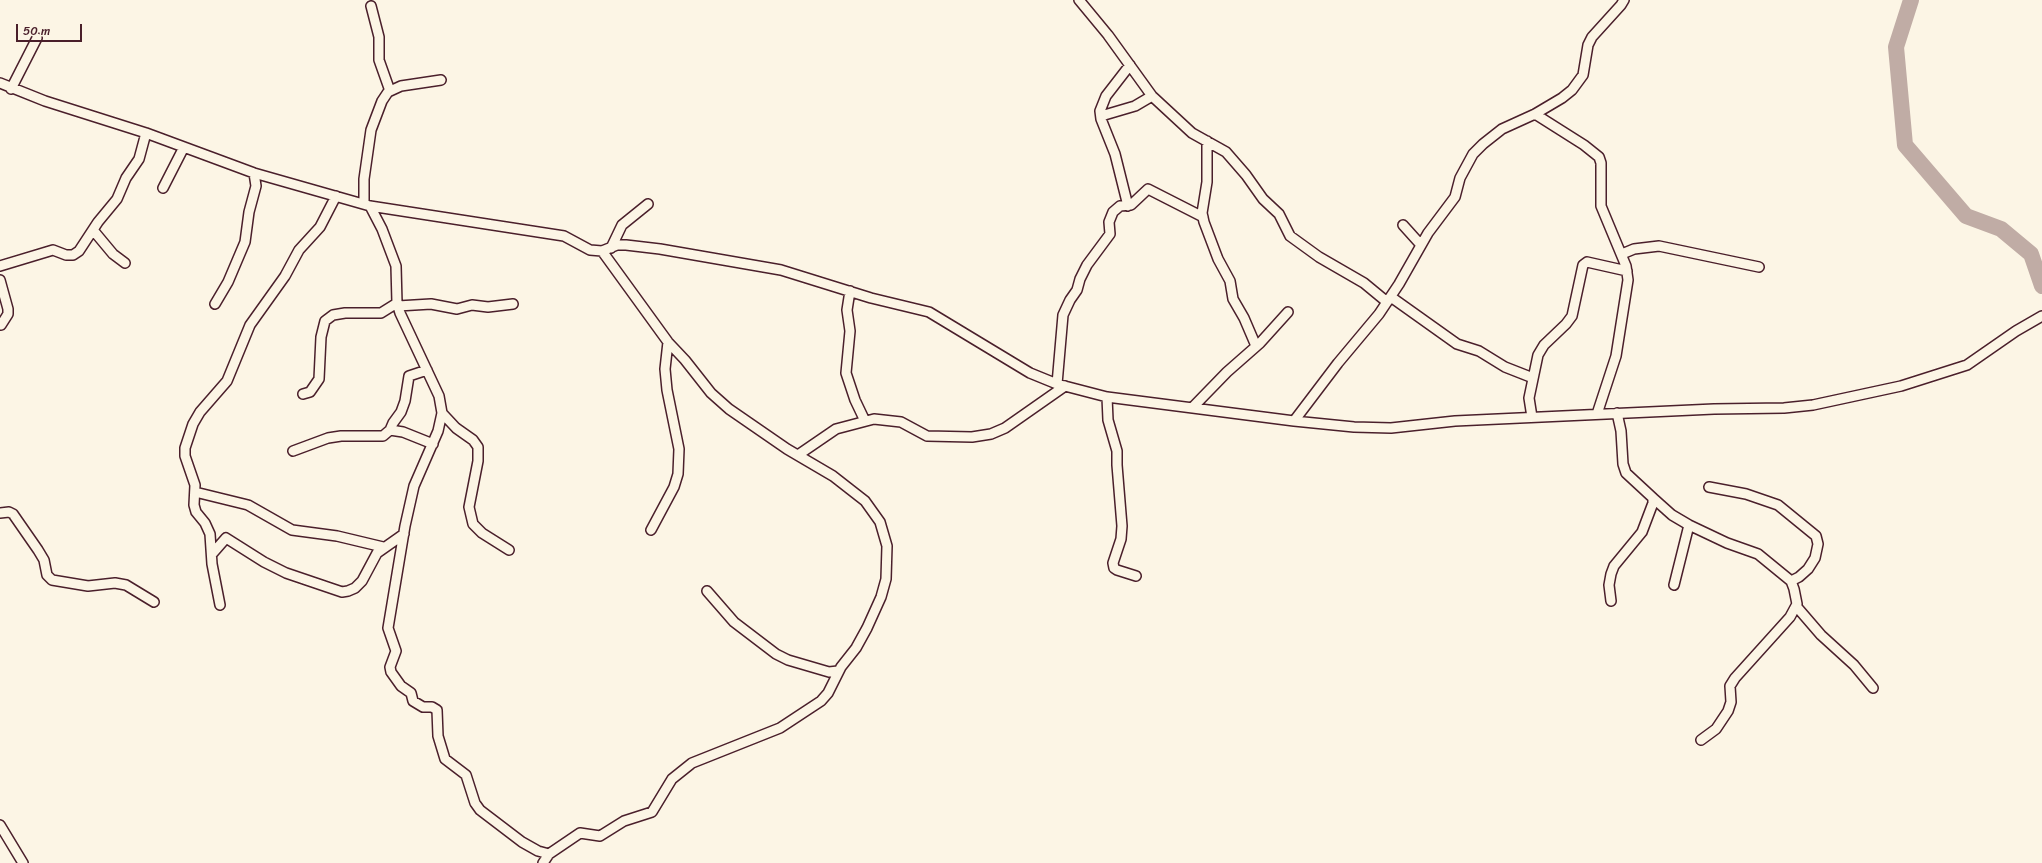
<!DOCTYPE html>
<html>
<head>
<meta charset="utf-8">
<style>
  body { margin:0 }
  #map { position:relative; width:2042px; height:863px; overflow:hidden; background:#fcf5e5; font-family:Sriracha,sans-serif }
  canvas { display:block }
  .scale { position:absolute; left:16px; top:24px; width:66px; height:18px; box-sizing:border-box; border:2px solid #4a1f2b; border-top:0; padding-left:5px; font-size:12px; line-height:14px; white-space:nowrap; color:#4a1f2b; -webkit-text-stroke:3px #fcf5e5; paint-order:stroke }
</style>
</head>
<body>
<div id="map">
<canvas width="2042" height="863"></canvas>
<div class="scale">50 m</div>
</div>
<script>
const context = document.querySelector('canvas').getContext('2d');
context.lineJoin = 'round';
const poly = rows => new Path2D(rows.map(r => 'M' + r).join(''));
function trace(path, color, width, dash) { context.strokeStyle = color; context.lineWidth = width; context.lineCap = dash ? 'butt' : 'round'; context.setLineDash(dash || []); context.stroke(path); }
trace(poly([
  [1911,0,1896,47,1905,145,1966,216,2001,229,2031,254,2042,286]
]), '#c0aca5', 16);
const minor = poly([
  [1079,0,1108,35,1152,96,1192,133,1226,152,1246,175,1263,199,1279,214,1290,236,1319,257,1364,283,1387,302],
  [371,6,379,37,379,60,390,91],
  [0,83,45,101,146,133,254,173,370,206,564,236,590,250,602,251,617,245,626,245,660,249,781,270,871,298,929,312,1030,373,1057,384,1107,397,1294,421,1354,427,1391,428,1455,421,1714,409,1784,408,1813,405,1901,386,1967,365,2016,331,2042,316],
  [11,89,37,38],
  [1535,114,1584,145,1599,157,1601,163,1601,206,1626,266,1628,280,1616,356,1597,414],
  [1101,116,1135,106,1152,96],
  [1207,141,1207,182,1202,213,1204,222,1218,259,1230,281,1233,299,1244,318,1256,346],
  [163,188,184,147],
  [364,204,364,179,371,130,382,101,388,92,401,86,441,80],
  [370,206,382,229,396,266,397,303,400,313,439,396,442,413,438,431,414,486,405,526,388,628,396,651,390,667,391,672,401,686,411,693,413,701,423,707,432,707,437,710,438,736,445,759,466,775,475,803,480,810,522,842,538,851,549,854],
  [1128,206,1115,154,1101,119,1100,111,1106,96,1130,65],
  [1403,225,1421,245],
  [93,230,113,254,125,263],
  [611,248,622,225,648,204],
  [1622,254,1634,249,1659,246,1759,267],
  [0,266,53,250,66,255,73,255,79,251,98,222,117,199,126,178,139,159,146,133],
  [0,280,8,309,8,314,1,325],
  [850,291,847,310,850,331,846,373,855,400,865,421],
  [1391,297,1457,344,1479,351,1505,367,1533,378],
  [215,304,228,282,245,242,249,212,256,186,254,173],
  [398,306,431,304,457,309,472,305,488,307,513,304],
  [1057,384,1063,315,1070,300,1077,290,1080,279,1087,265,1110,234,1109,222,1113,212,1120,206,1131,205,1148,189,1203,217],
  [303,394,310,392,319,379,321,337,325,321,333,315,345,313,381,313,397,303],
  [1107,397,1108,420,1117,451,1117,465,1122,526,1121,539,1113,563,1114,568,1117,570,1136,576],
  [1193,407,1227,372,1260,343,1288,312],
  [442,413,456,428,473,440,478,447,478,461,469,507,473,524,482,533,509,550],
  [1532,417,1529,398,1538,355,1544,345,1566,324,1572,316,1583,265,1587,262,1627,271],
  [1294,421,1338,363,1379,314,1399,284,1428,233,1455,197,1460,178,1473,154,1483,144,1502,129,1535,114,1562,98,1572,90,1583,75,1588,45,1592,37,1621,5,1624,0],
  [390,430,393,423,401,412,405,401,409,376,427,370],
  [293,451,328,438,341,436,383,436,390,430,403,432,433,444],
  [798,455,836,429,874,419,901,422,927,436,972,437,991,434,1005,428,1065,386],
  [1709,487,1746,494,1778,505,1816,536,1818,544,1815,558,1808,569,1799,577,1791,581],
  [195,492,248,505,292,530,337,536,383,547],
  [1653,498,1672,515,1689,525,1727,543,1758,554,1791,581,1794,589,1797,604,1790,617,1735,678,1730,686,1731,702,1728,711,1716,729,1701,740],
  [0,513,9,512,13,514,38,550,44,560,47,575,52,580,88,586,115,583,126,585,154,602],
  [651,530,674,487,678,474,679,449,667,390,665,369,668,342],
  [212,554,226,538,264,562,286,573,342,592,348,591,355,588,362,581,377,553,404,534],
  [1674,585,1689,525],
  [707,591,734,622,776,654,788,660,829,672,838,671],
  [1611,601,1609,585,1611,574,1614,566,1642,532,1653,503,1653,498,1626,473,1623,464,1621,431,1617,413],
  [220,605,212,564,210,534,205,523,196,512,194,505,195,485,185,456,185,448,193,424,200,412,227,381,250,325,285,276,299,250,320,227,336,196],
  [1796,606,1821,635,1854,665,1873,688],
  [0,825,23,863],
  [543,863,549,854,580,833,600,836,624,821,652,812,672,779,692,763,780,728,821,701,828,693,841,667,856,648,867,628,881,597,886,579,887,546,880,522,865,501,833,476,787,449,729,409,711,393,685,360,668,342,602,251]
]);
trace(minor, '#4a1f2b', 12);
trace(minor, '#fcf5e5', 9);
</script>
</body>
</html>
